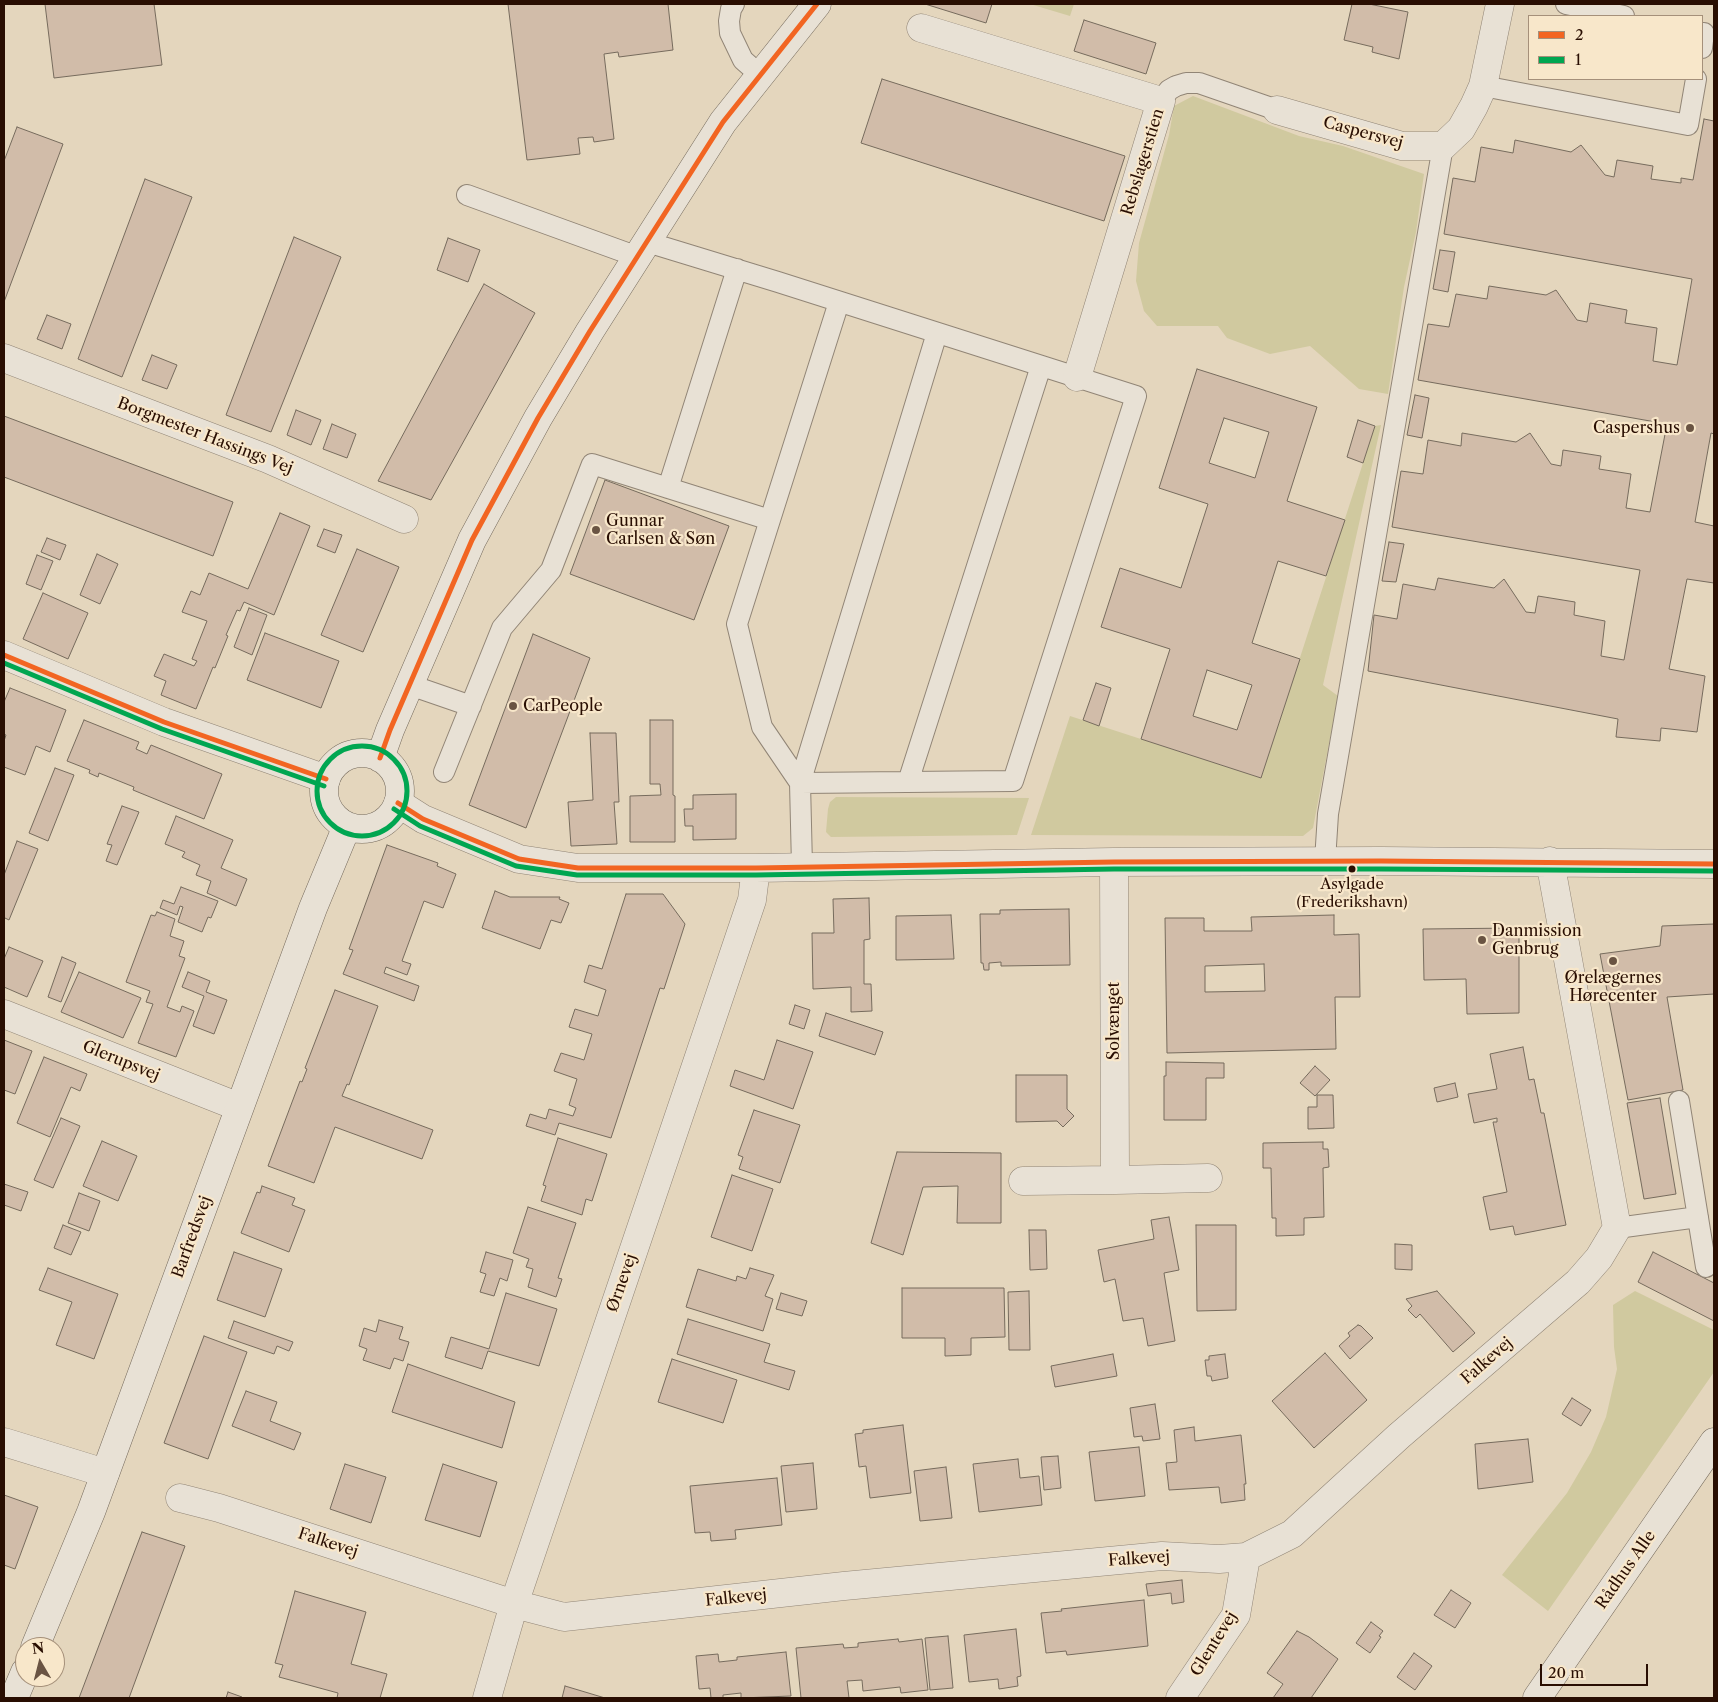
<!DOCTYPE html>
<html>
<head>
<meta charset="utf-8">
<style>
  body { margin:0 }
  #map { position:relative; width:1718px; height:1702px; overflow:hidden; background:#e4d6bd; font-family:"Libre Caslon Text",serif }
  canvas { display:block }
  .frame { position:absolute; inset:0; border:5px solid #290e02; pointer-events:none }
  .legend { position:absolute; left:1528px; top:15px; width:175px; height:65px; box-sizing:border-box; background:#f8e7ca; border:1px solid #a5907a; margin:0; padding:6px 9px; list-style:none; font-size:15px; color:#290e02 }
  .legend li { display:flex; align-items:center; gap:10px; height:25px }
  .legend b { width:25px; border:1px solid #a5907a }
  .north { position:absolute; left:15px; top:1637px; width:50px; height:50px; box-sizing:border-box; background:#f8e7ca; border:1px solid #a5907a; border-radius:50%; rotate:352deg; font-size:14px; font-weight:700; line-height:20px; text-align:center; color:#290e02 }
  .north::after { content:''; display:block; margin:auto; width:18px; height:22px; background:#6a5443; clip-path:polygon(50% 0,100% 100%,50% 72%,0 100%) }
  .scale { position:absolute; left:1540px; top:1664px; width:108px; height:22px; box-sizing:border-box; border:2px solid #290e02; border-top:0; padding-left:6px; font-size:15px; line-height:18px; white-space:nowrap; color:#290e02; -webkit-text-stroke:4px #f8e7ca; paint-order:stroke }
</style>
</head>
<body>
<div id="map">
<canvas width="1718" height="1702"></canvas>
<div class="frame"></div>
<ul class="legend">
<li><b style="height:6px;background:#f26522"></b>2</li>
<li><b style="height:6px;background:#00a651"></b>1</li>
</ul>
<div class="north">N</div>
<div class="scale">20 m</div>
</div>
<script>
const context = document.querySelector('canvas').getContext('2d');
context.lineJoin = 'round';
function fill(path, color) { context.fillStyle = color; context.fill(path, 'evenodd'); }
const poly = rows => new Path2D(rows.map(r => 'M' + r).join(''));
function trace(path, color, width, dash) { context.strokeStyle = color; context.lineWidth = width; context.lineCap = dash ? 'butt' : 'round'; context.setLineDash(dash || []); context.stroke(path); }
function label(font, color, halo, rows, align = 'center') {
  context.font = font + ' "Libre Caslon Text",serif'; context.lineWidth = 4.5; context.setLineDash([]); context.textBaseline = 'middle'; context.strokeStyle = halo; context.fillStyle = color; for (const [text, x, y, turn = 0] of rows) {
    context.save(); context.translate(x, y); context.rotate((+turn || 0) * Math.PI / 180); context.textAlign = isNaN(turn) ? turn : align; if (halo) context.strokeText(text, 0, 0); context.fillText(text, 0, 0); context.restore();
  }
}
fill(poly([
  [1030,4,1074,4,1070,16],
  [1193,96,1299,136,1343,146,1424,174,1416,232,1404,287,1388,394,1359,389,1310,346,1270,354,1227,338,1218,326,1157,326,1144,311,1136,281,1139,243,1169,135,1174,106],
  [1381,425,1323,685,1338,696,1313,828,1303,836,1031,835,1070,716,1261,778,1375,426],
  [836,797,1029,798,1017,835,831,837,826,832,828,809,830,802],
  [1635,1291,1714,1330,1714,1372,1548,1611,1502,1575,1567,1493,1591,1452,1606,1417,1617,1369,1614,1347,1613,1305]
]), '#d0c99f');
const building = poly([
  [45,4,154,4,162,65,54,78,45,4],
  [508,4,668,4,673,50,619,57,618,52,604,54,614,139,594,142,593,137,578,138,580,154,527,160,508,4],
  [925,4,992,4,986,23,925,4],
  [1352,4,1369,4,1408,12,1399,59,1372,52,1373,47,1344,40,1352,4],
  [1084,20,1156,43,1146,74,1074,51,1084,20],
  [882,79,1125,156,1104,221,861,143,882,79],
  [1704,119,1714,121,1714,434,1711,433,1695,522,1714,526,1714,583,1687,579,1669,669,1705,676,1697,732,1661,728,1660,741,1616,737,1618,719,1368,671,1374,615,1397,619,1403,584,1435,590,1438,578,1494,588,1504,579,1526,612,1535,613,1538,596,1575,602,1574,615,1605,621,1601,656,1624,660,1640,570,1392,527,1401,471,1423,474,1428,440,1461,446,1462,433,1516,442,1530,433,1551,464,1561,466,1563,450,1601,456,1599,469,1631,474,1626,508,1650,512,1667,424,1418,380,1428,324,1449,327,1456,294,1487,299,1489,286,1546,295,1556,290,1577,320,1587,322,1590,303,1627,310,1625,323,1657,328,1653,361,1677,365,1692,279,1444,234,1453,178,1475,182,1481,147,1513,153,1515,140,1571,152,1581,145,1605,175,1614,177,1617,160,1653,166,1651,179,1681,183,1681,178,1693,180,1704,119],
  [17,127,63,144,4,302,4,161,17,127],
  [145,179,192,197,122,377,78,359,145,179],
  [294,237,341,257,271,432,226,415,294,237],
  [448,238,480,250,468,282,437,270,448,238],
  [1440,250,1455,252,1448,292,1433,289,1440,250],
  [484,284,535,313,431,500,378,481,484,284],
  [47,315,71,324,62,349,37,339,47,315],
  [152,355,177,365,167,389,142,380,152,355],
  [1197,369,1317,407,1287,501,1345,520,1326,576,1278,561,1252,643,1300,659,1261,778,1141,739,1170,649,1101,627,1120,568,1181,588,1208,504,1159,488,1197,369],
  [1224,418,1269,432,1255,478,1209,463,1224,418],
  [1207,670,1252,685,1237,730,1193,716,1207,670],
  [1415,395,1429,398,1422,438,1407,435,1415,395],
  [296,410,321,420,311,445,287,435,296,410],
  [4,416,233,502,213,556,4,477,4,416],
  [1358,420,1375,426,1363,463,1347,457,1358,420],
  [332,424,356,434,347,458,323,449,332,424],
  [605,480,729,526,694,620,570,574,605,480],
  [280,513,310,526,274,615,244,602,240,611,237,610,226,635,228,636,215,668,213,667,196,709,161,695,166,681,154,676,164,654,194,666,197,661,192,659,207,621,182,612,191,591,200,595,209,573,248,589,280,513],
  [324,529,342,535,335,553,317,546,324,529],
  [47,538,66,545,60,560,41,552,47,538],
  [1389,542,1404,544,1396,582,1382,581,1389,542],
  [357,549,399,567,363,652,321,635,357,549],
  [97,554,118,564,100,604,80,595,97,554],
  [37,555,53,561,41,590,26,584,37,555],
  [43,593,88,613,68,659,23,639,43,593],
  [249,608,267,615,252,655,234,647,249,608],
  [265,633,339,661,321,708,247,680,265,633],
  [533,634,590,658,526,828,469,805,533,634],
  [1096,683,1111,688,1099,726,1083,720,1096,683],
  [10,688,66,710,50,752,36,746,25,775,4,767,4,741,6,735,4,734,4,702,10,688],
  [84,720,139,742,136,749,147,754,151,745,222,774,204,819,133,790,134,787,99,773,98,777,89,773,90,770,67,761,84,720],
  [650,720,673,720,673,795,675,796,675,842,630,842,630,796,661,795,660,784,650,784,650,720],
  [590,733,616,733,619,802,614,802,617,844,571,846,568,802,593,800,590,733],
  [55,768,74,775,48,841,29,833,55,768],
  [736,794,736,839,693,840,693,826,685,826,684,809,693,809,693,795,736,794],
  [122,806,139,812,117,865,106,861,112,845,107,844,122,806],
  [176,816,233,840,221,868,247,879,236,906,207,893,211,881,196,875,200,865,182,857,185,852,165,844,176,816],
  [17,841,38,849,9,920,5,918,4,920,4,875,17,841],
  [387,845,438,863,437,866,456,874,443,908,424,901,402,961,411,964,407,975,386,967,384,973,419,986,414,1001,343,974,353,950,349,949,387,845],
  [181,887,218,901,211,918,208,917,202,932,178,922,183,907,180,906,177,915,160,908,163,900,174,904,181,887],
  [495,891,510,897,560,897,559,899,569,903,561,923,551,920,540,949,482,928,495,891],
  [626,894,663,894,685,924,664,989,660,988,611,1138,559,1123,555,1135,526,1126,530,1114,546,1119,549,1109,573,1116,576,1108,569,1105,577,1079,554,1071,561,1053,584,1060,592,1034,569,1027,575,1009,598,1016,606,990,584,982,589,965,602,969,626,894],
  [869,898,870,939,864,940,864,984,871,984,872,1011,851,1012,851,987,813,989,812,933,834,933,833,899,869,898],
  [1069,909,1070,965,1001,966,1001,962,989,963,989,970,984,970,983,963,981,963,980,914,1000,914,1000,910,1069,909],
  [157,912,175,919,170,936,184,941,179,956,185,958,167,1007,180,1012,182,1006,194,1011,176,1057,138,1043,153,1004,146,1002,150,991,126,982,151,915,155,916,157,912],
  [951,915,954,959,896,960,896,916,951,915],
  [1334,915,1334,935,1359,934,1360,997,1335,997,1336,1049,1167,1053,1165,918,1204,918,1204,931,1252,931,1251,917,1334,915],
  [1264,964,1265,991,1205,992,1205,966,1264,964],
  [1714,924,1714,994,1667,997,1683,1090,1628,1100,1600,954,1660,946,1662,926,1714,924],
  [1519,928,1519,1013,1467,1014,1466,979,1424,980,1423,929,1519,928],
  [9,947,43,961,27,997,4,987,4,959,9,947],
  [62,957,76,963,61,1002,48,997,62,957],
  [79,972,141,998,123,1038,61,1012,79,972],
  [188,972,210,981,206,992,227,1000,214,1034,193,1026,204,996,182,987,188,972],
  [335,990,378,1006,349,1085,347,1084,342,1096,433,1130,422,1159,335,1127,314,1183,268,1166,300,1081,302,1082,307,1069,305,1068,335,990],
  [795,1005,810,1010,804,1029,789,1024,795,1005],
  [826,1013,883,1032,875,1055,819,1036,826,1013],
  [4,1040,32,1051,15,1094,4,1090,4,1040],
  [777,1040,813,1052,793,1109,730,1086,735,1070,764,1080,777,1040],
  [1523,1047,1529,1080,1534,1079,1541,1113,1544,1113,1566,1225,1515,1235,1513,1226,1490,1230,1483,1197,1507,1192,1493,1122,1497,1122,1497,1118,1474,1123,1468,1094,1497,1089,1490,1054,1523,1047],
  [44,1057,87,1074,80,1091,71,1087,50,1137,17,1123,44,1057],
  [1166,1062,1224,1063,1224,1078,1206,1078,1206,1120,1164,1120,1164,1076,1166,1076,1166,1062],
  [1315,1066,1330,1080,1315,1096,1300,1083,1315,1066],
  [1016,1075,1067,1075,1067,1109,1074,1116,1063,1127,1057,1121,1016,1122,1016,1075],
  [1455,1083,1458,1097,1437,1102,1434,1088,1455,1083],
  [1317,1095,1333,1095,1334,1128,1308,1129,1308,1107,1317,1107,1317,1095],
  [1660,1098,1676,1194,1644,1199,1627,1103,1660,1098],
  [754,1110,800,1125,780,1183,739,1169,743,1157,738,1155,754,1110],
  [61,1118,80,1126,53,1188,34,1180,61,1118],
  [558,1138,607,1154,592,1201,586,1199,582,1215,541,1201,546,1186,543,1185,558,1138],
  [102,1141,137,1156,118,1201,83,1186,102,1141],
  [1323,1142,1323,1149,1328,1149,1329,1167,1323,1168,1324,1217,1304,1218,1304,1235,1276,1236,1276,1218,1272,1218,1271,1168,1263,1168,1263,1143,1323,1142],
  [897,1152,1001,1153,1001,1223,957,1223,958,1186,923,1187,903,1255,871,1243,897,1152],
  [732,1175,773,1189,752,1251,711,1237,732,1175],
  [4,1184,28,1192,21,1211,4,1205,4,1184],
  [262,1186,295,1198,292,1205,305,1210,289,1252,241,1233,257,1192,260,1193,262,1186],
  [79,1193,100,1201,89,1231,68,1223,79,1193],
  [528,1207,576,1223,558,1278,562,1279,556,1297,528,1287,533,1269,526,1267,529,1259,513,1253,528,1207],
  [1169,1217,1179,1270,1164,1273,1175,1341,1148,1346,1143,1318,1123,1321,1115,1279,1104,1282,1098,1250,1154,1239,1151,1220,1169,1217],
  [63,1225,81,1232,71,1255,54,1248,63,1225],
  [1196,1225,1236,1225,1236,1310,1197,1311,1196,1225],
  [1029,1230,1046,1230,1047,1269,1030,1270,1029,1230],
  [1395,1244,1412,1245,1412,1270,1395,1269,1395,1244],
  [234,1252,282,1269,265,1317,217,1300,234,1252],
  [486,1252,513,1260,507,1281,500,1278,494,1296,480,1292,486,1274,480,1272,486,1252],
  [1653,1252,1714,1283,1714,1321,1638,1282,1653,1252],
  [48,1268,118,1294,94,1359,56,1345,72,1302,39,1290,48,1268],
  [750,1268,774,1275,765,1296,773,1299,763,1331,686,1307,698,1269,736,1281,737,1276,746,1279,750,1268],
  [902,1288,1004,1288,1005,1337,971,1338,971,1355,945,1356,945,1338,902,1338,902,1288],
  [1029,1291,1030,1350,1009,1350,1008,1292,1029,1291],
  [1437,1291,1475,1333,1453,1352,1420,1314,1416,1318,1408,1310,1412,1306,1406,1299,1437,1291],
  [506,1293,557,1309,539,1366,488,1351,482,1369,445,1357,451,1337,489,1349,506,1293],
  [781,1293,807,1301,802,1316,776,1309,781,1293],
  [688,1319,770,1344,764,1362,795,1371,789,1390,677,1354,688,1319],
  [379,1320,403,1327,399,1339,409,1342,403,1361,394,1358,390,1369,363,1360,367,1349,359,1346,364,1328,376,1332,379,1320],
  [234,1321,293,1342,289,1351,277,1346,274,1354,228,1338,234,1321],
  [1358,1325,1361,1326,1373,1338,1350,1359,1339,1346,1350,1336,1348,1333,1358,1325],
  [204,1336,247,1352,208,1459,164,1443,204,1336],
  [1325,1353,1367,1400,1314,1448,1272,1401,1325,1353],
  [1113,1354,1117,1376,1055,1387,1051,1366,1113,1354],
  [1225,1354,1228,1378,1212,1381,1211,1376,1207,1376,1205,1360,1209,1360,1209,1356,1225,1354],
  [672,1359,737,1380,723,1423,658,1402,672,1359],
  [408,1364,515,1402,502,1448,392,1412,408,1364],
  [246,1391,277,1402,270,1421,301,1433,294,1450,232,1426,246,1391],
  [1572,1398,1591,1410,1581,1426,1562,1414,1572,1398],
  [1155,1404,1160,1439,1143,1441,1142,1436,1134,1437,1130,1408,1155,1404],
  [903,1425,911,1493,870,1498,866,1466,859,1467,855,1434,863,1433,863,1430,903,1425],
  [1194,1427,1195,1441,1241,1435,1246,1484,1244,1484,1245,1500,1221,1503,1219,1487,1169,1490,1166,1463,1177,1462,1174,1430,1194,1427],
  [1528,1439,1533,1482,1478,1489,1475,1444,1528,1439],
  [1139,1447,1145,1496,1095,1501,1089,1452,1139,1447],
  [1058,1456,1061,1488,1044,1490,1041,1457,1058,1456],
  [1018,1459,1020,1478,1039,1476,1042,1505,979,1512,973,1464,1018,1459],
  [813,1463,817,1509,786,1512,781,1466,813,1463],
  [345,1464,386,1477,371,1523,330,1509,345,1464],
  [443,1464,497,1482,480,1537,425,1520,443,1464],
  [946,1467,952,1518,920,1521,914,1471,946,1467],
  [777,1478,782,1525,735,1530,736,1539,711,1541,710,1532,695,1533,690,1486,777,1478],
  [4,1495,38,1507,15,1569,4,1565,4,1495],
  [142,1532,185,1546,129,1698,79,1698,142,1532],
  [1182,1580,1184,1602,1172,1604,1171,1593,1148,1596,1146,1584,1182,1580],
  [1451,1590,1471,1603,1455,1628,1434,1615,1451,1590],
  [295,1591,366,1612,351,1664,387,1674,380,1698,337,1698,338,1693,279,1677,283,1665,275,1663,295,1591],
  [1144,1600,1148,1646,1067,1655,1066,1651,1046,1653,1041,1613,1062,1611,1061,1609,1144,1600],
  [1371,1622,1383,1631,1379,1636,1381,1637,1370,1653,1356,1643,1371,1622],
  [1016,1629,1021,1676,1017,1677,1018,1686,999,1689,998,1679,969,1682,964,1635,1016,1629],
  [1297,1631,1309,1637,1338,1659,1311,1698,1273,1698,1283,1684,1267,1673,1297,1631],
  [948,1636,953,1688,930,1690,925,1638,948,1636],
  [898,1639,899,1642,922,1639,928,1690,901,1693,900,1687,863,1691,862,1680,847,1681,849,1698,801,1698,796,1648,843,1644,844,1648,858,1647,858,1643,898,1639],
  [786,1652,791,1696,741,1698,741,1693,723,1695,723,1698,711,1698,710,1688,699,1689,696,1656,718,1654,719,1662,737,1660,737,1657,786,1652],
  [1414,1653,1432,1666,1415,1690,1397,1677,1414,1653],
  [565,1686,605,1698,562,1698,565,1686],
  [228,1692,242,1697,242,1698,226,1698,228,1692]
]);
fill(building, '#d1bca9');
trace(building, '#766b5d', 1);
const lane = poly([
  [734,4,731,9,729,21,730,33,743,60,760,75],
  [1566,4,1624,16],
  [1702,33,1704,33,1702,48],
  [1483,86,1688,125,1696,79],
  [1161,101,1169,90,1176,86,1186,83,1199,83,1277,110],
  [467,195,638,257],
  [647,242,778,282,1136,396,1013,781,800,783,762,727,737,624,839,302],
  [668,488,737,269],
  [410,685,471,706],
  [444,772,502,628,551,570,592,464,770,520],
  [908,782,1041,366],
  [1325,861,1328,814,1443,146],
  [802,866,800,783,937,333],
  [1679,1101,1706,1267],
  [1617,1228,1698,1217]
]);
const street = poly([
  [921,28,1161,101,1077,377],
  [1277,110,1402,146,1443,146,1461,129,1474,106,1483,86,1500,4],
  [4,358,268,459,404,519],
  [4,655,164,722,326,779],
  [398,803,423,819,519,859,578,868,756,868,1114,862,1381,861,1714,864],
  [4,1014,239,1107],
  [1115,1180,1208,1178],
  [1023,1181,1115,1180,1114,862],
  [4,1442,105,1473],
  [180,1498,219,1508,514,1604,564,1617,844,1586,1162,1556,1219,1559,1246,1557,1292,1534,1399,1436,1578,1282,1599,1258,1617,1228,1550,861],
  [487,1698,514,1604,752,900,756,868],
  [1180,1698,1236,1615,1246,1557]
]);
const secondary = poly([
  '324 791a38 38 0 1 1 76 0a38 38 0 1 1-76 0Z',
  [380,758,390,730,472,540,538,418,590,331,723,122,817,4],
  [35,1647,91,1512,313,908,347,826],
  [14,1698,25,1672],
  [1537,1698,1714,1442]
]);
trace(lane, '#918576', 22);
trace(street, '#918576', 29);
trace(secondary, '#766b5d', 29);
trace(lane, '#e8e1d5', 20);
trace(street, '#e8e1d5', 28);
trace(secondary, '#e8e1d5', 28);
trace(poly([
  [4,655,164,722,326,779],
  [380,758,390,730,472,540,538,418,590,331,723,122,817,4],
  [398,803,423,819,519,859,578,868,756,868,1114,862,1381,861,1714,864]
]), '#f26522', 5);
trace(poly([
  [4,663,162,729,324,786],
  '317 791a45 45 0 1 1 90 0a45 45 0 1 1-90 0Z',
  [394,809,420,826,516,866,577,875,756,875,1114,869,1381,869,1714,871]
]), '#00a651', 5);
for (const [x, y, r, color] of [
  [1690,428,5,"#6a5443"],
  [596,530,5,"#6a5443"],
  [513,706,5,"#6a5443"],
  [1352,869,4.5,"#290e02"],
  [1482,940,5,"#6a5443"],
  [1613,961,5,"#6a5443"]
]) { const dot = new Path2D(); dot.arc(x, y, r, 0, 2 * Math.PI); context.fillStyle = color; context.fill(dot); trace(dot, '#f8e7ca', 2); }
label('15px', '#290e02', '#f8e7ca', [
  ["Asylgade",1352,885],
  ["(Frederikshavn)",1352,903]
]);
label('16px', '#290e02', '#f8e7ca', [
  ["Caspersvej",1363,133,15],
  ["Rebslagerstien",1143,162,-73],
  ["Borgmester Hassings Vej",205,436,21],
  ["Solvænget",1114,1021,-90],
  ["Glerupsvej",121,1061,22],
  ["Barfredsvej",192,1237,-70],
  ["Ørnevej",622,1283,-71],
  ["Falkevej",1487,1361,-41],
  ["Falkevej",328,1543,18],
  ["Falkevej",1139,1559,-4],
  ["Rådhus Alle",1626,1570,-55],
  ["Falkevej",736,1598,-6],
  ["Glentevej",1214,1644,-58]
]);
label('16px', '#290e02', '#f8e7ca', [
  ["Caspershus",1680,428,"right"],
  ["Gunnar",606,521],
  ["Carlsen & Søn",606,539],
  ["CarPeople",523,706],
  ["Danmission",1492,931],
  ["Genbrug",1492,949],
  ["Ørelægernes",1613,978,"center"],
  ["Hørecenter",1613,996,"center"]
], 'left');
</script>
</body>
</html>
